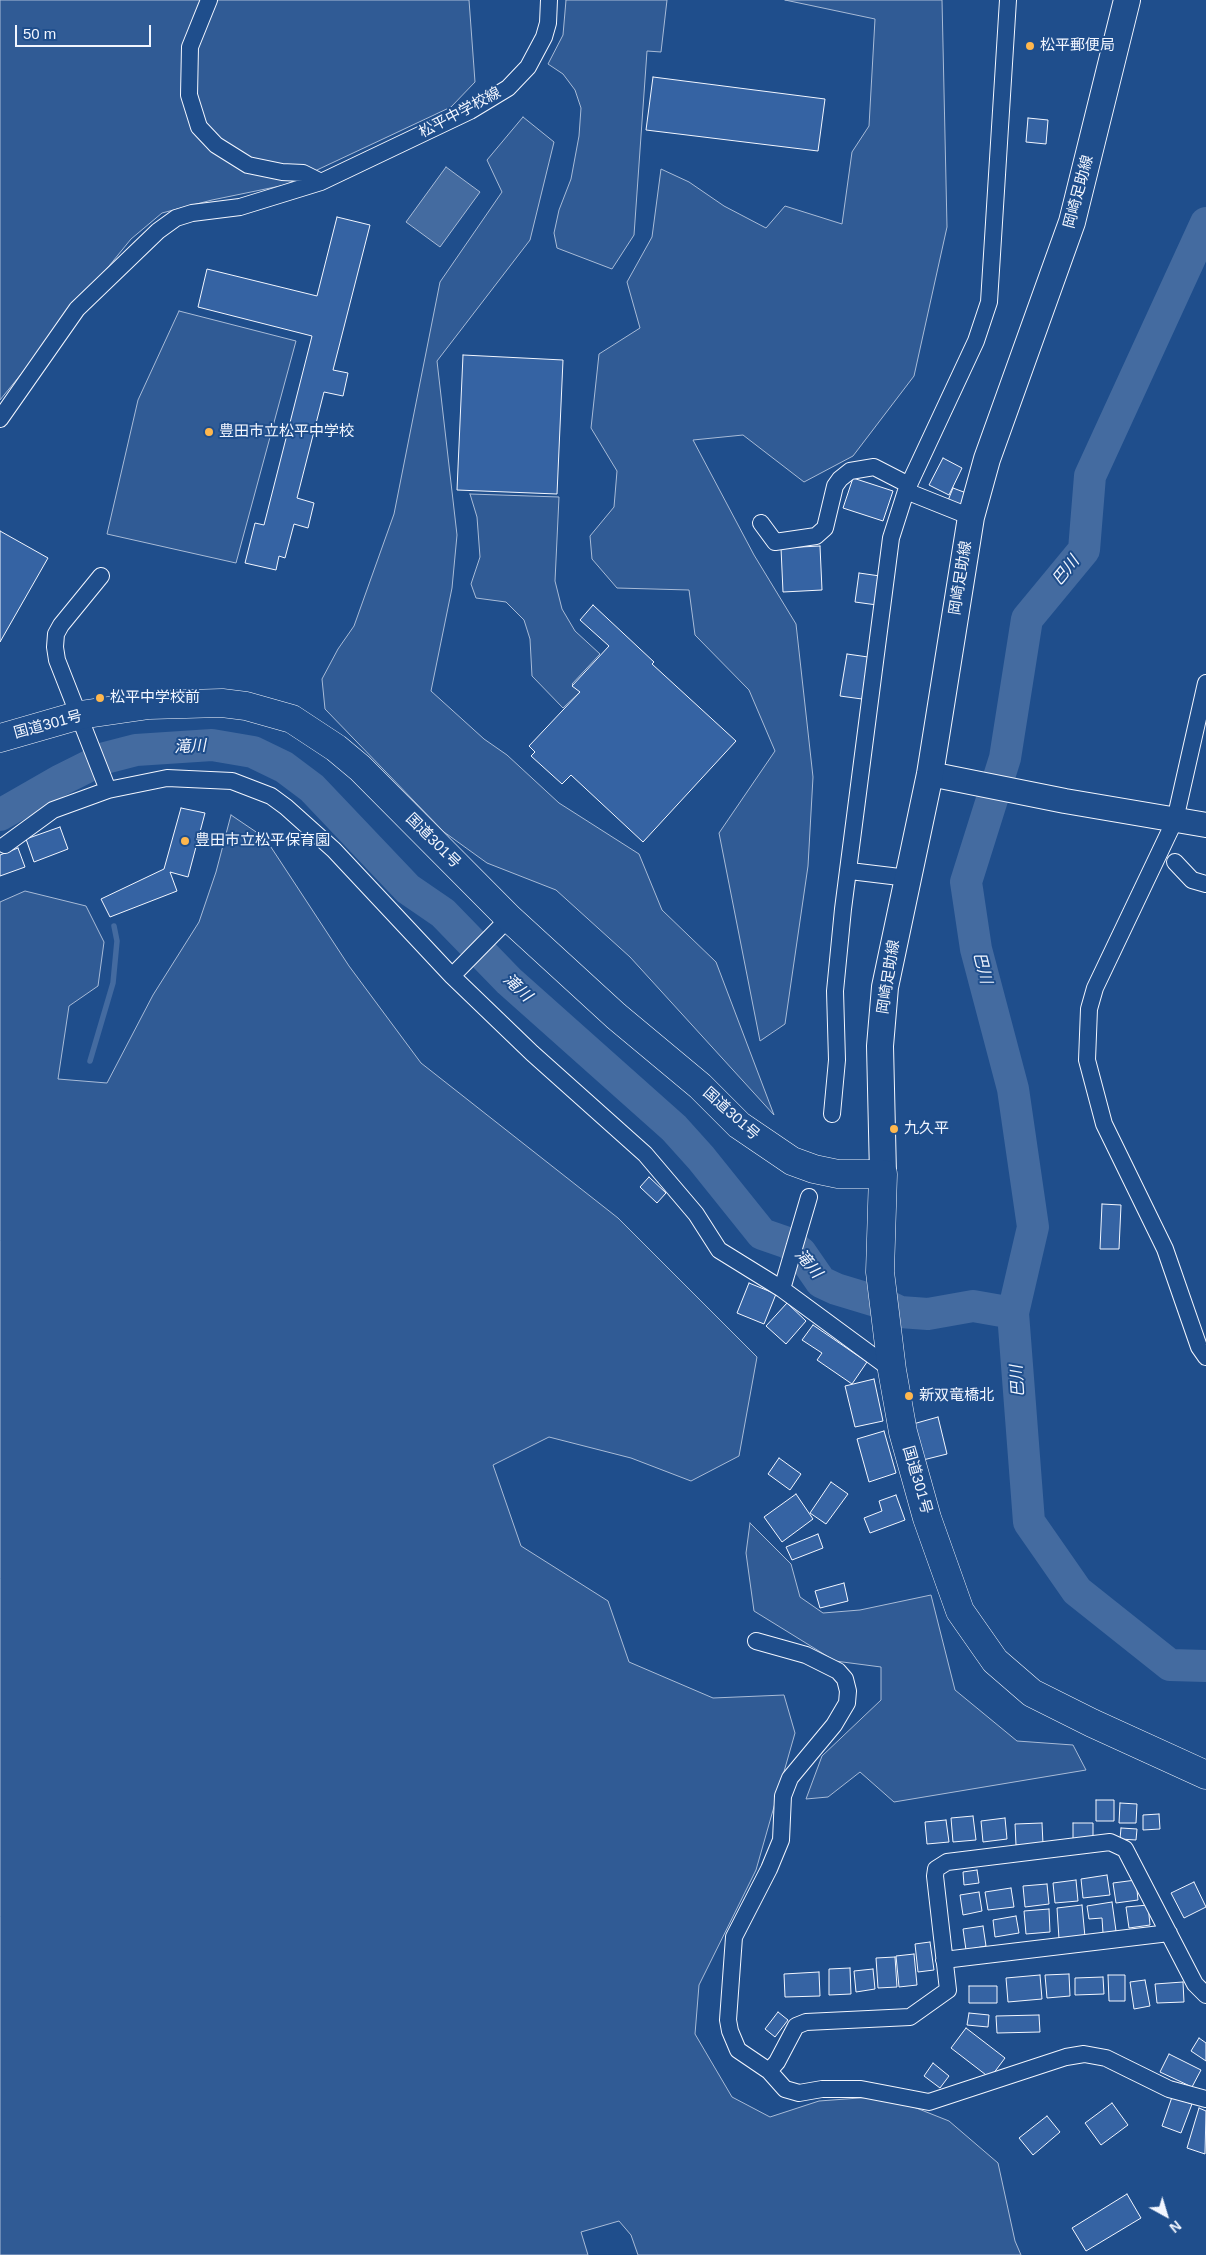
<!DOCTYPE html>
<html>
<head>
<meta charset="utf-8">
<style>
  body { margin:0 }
  #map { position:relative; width:1206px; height:2255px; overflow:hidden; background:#1f4e8c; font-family:Arial,sans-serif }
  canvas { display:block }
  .north { position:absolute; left:1141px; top:2190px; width:50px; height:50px; -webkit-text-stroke:4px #1f4e8c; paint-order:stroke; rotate:141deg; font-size:14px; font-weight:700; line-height:20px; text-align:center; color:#f2f6ff }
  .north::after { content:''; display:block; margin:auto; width:18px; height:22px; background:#f2f6ff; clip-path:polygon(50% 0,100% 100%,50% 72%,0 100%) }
  .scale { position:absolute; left:15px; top:25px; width:136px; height:22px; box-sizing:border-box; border:2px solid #f2f6ff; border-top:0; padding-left:6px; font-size:15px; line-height:18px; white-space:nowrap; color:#f2f6ff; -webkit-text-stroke:4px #1f4e8c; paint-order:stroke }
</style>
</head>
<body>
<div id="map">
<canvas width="1206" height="2255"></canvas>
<div class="north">N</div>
<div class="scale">50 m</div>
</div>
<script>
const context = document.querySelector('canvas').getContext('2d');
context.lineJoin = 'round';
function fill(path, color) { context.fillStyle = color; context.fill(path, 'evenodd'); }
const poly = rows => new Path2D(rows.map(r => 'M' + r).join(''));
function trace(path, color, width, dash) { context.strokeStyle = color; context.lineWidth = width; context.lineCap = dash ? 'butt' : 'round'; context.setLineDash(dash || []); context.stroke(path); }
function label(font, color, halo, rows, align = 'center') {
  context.font = font + ' Arial,"Noto Sans JP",sans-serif'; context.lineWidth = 4; context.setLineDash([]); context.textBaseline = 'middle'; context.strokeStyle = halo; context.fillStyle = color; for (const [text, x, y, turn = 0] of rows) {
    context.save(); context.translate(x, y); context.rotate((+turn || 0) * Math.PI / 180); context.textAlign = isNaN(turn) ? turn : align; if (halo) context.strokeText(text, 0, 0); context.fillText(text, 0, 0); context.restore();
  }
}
const built = poly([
  [0,0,469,0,475,82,451,107,285,185,212,200,162,213,131,239,0,400,0,0],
  [566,0,667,0,661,52,647,51,634,235,612,269,557,248,554,233,559,210,571,179,579,136,581,108,575,90,563,74,548,64,563,35,566,0],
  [785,0,942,0,947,227,914,376,853,456,804,482,743,435,693,440,754,555,796,624,813,777,808,866,785,1024,760,1041,719,833,775,751,749,690,695,635,689,590,617,588,592,559,590,536,614,507,617,471,591,428,599,354,640,328,627,282,652,237,661,169,689,182,724,206,766,228,785,206,842,224,852,152,869,126,875,19,785,0],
  [523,117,554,142,530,240,437,361,457,535,452,588,431,691,484,739,507,755,559,803,639,854,662,910,716,962,774,1115,630,957,556,890,487,863,444,832,325,709,322,679,338,649,354,626,394,514,440,282,502,192,487,160,523,117],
  [179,311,296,341,236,563,107,534,138,400,179,311],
  [470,494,559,497,555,581,562,609,575,631,600,654,572,684,580,692,563,708,532,676,530,639,524,620,506,602,476,598,471,584,480,557,477,517,470,494],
  [231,815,265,838,349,966,421,1063,618,1218,757,1357,739,1456,691,1481,631,1458,549,1437,493,1465,521,1546,608,1601,629,1662,713,1698,784,1695,795,1733,756,1870,699,1985,695,2034,732,2097,770,2117,819,2101,886,2096,949,2121,998,2163,1015,2241,1021,2255,638,2255,631,2235,619,2221,581,2232,588,2255,0,2255,0,902,25,891,86,906,104,942,98,986,69,1006,58,1079,107,1083,153,995,199,922,216,872,231,815],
  [750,1523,791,1564,800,1597,823,1613,860,1610,931,1595,955,1690,1017,1741,1073,1745,1086,1770,894,1802,860,1772,828,1797,806,1799,822,1756,881,1700,881,1667,835,1661,754,1611,746,1553,750,1523]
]);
fill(built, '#305b95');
trace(built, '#a8bbd7', 1);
const water = poly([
  [446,167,480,192,440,247,406,222,446,167]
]);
fill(water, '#446ba0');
trace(water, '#a8bbd7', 1);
trace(poly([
  [90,1061,113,983,117,941,114,926]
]), '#446ba0', 5.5);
trace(poly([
  [1206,223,1090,476,1084,550,1027,619,1005,758,966,882,976,949,1013,1089,1033,1227,1013,1313,1029,1522,1077,1591,1170,1665,1206,1666],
  [0,815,59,781,105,758,136,750,212,745,253,752,284,767,312,788,408,889,443,913,509,981,674,1128,701,1158,762,1234,788,1243,801,1253,821,1282,836,1289,879,1302,900,1312,928,1314,973,1306,1013,1313]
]), '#446ba0', 32);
const building = poly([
  [653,77,825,99,818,151,646,130,653,77],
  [1028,118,1048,120,1046,144,1026,142,1028,118],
  [337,217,370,225,333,370,348,373,343,396,324,392,297,498,314,503,308,528,294,524,285,558,279,556,276,570,245,563,255,523,264,525,312,336,198,307,207,269,317,296,337,217],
  [463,355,563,360,557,494,457,490,463,355],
  [943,458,962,468,949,495,929,485,943,458],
  [853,478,893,491,883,521,843,508,853,478],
  [953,488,969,494,964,509,947,503,953,488],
  [0,531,48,558,0,642,0,531],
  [820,546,822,590,783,592,781,548,820,546],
  [859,573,880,576,877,605,855,602,859,573],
  [593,605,654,662,652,664,736,741,643,842,571,775,562,784,531,756,535,752,529,746,580,692,572,686,609,646,580,620,593,605],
  [847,654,868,657,862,699,840,696,847,654],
  [181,808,205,813,188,877,170,872,177,891,110,917,101,899,164,869,181,808],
  [60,827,68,849,34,862,26,839,60,827],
  [18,848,25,867,0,876,0,855,18,848],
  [649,1177,666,1193,657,1203,640,1187,649,1177],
  [1102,1204,1121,1205,1119,1249,1100,1249,1102,1204],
  [749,1283,776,1294,764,1324,737,1313,749,1283],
  [787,1303,806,1321,786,1344,766,1326,787,1303],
  [813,1325,867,1362,852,1384,817,1360,822,1353,802,1340,813,1325],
  [874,1379,883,1421,855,1427,845,1386,874,1379],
  [938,1417,947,1454,923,1460,913,1424,938,1417],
  [884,1431,896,1473,869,1482,857,1439,884,1431],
  [779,1458,801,1474,790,1490,768,1474,779,1458],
  [831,1482,848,1494,826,1524,810,1513,831,1482],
  [796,1494,813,1519,782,1542,764,1517,796,1494],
  [896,1495,905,1520,870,1533,864,1518,882,1511,879,1501,896,1495],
  [818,1534,823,1548,792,1560,786,1547,818,1534],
  [844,1583,848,1601,820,1608,815,1591,844,1583],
  [1096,1800,1114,1800,1114,1821,1096,1821,1096,1800],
  [1120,1803,1137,1804,1136,1823,1119,1823,1120,1803],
  [1159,1814,1160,1829,1143,1830,1143,1815,1159,1814],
  [973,1816,976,1840,953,1842,951,1818,973,1816],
  [1005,1818,1007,1839,983,1842,981,1821,1005,1818],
  [946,1820,949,1842,927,1844,925,1822,946,1820],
  [1042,1823,1043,1844,1016,1845,1015,1824,1042,1823],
  [1073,1823,1093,1823,1093,1838,1073,1839,1073,1823],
  [1121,1828,1137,1829,1136,1840,1120,1839,1121,1828],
  [977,1870,979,1883,964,1885,963,1872,977,1870],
  [1107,1875,1110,1895,1083,1898,1081,1879,1107,1875],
  [1076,1880,1078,1901,1055,1903,1053,1883,1076,1880],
  [1136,1880,1138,1900,1116,1903,1113,1883,1136,1880],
  [1194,1882,1206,1907,1184,1918,1171,1893,1194,1882],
  [1047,1884,1049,1904,1025,1907,1023,1886,1047,1884],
  [1011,1888,1014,1907,988,1910,985,1892,1011,1888],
  [979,1892,982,1911,963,1915,960,1895,979,1892],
  [1112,1902,1116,1931,1103,1933,1102,1918,1089,1919,1087,1906,1112,1902],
  [1082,1905,1085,1937,1059,1939,1057,1908,1082,1905],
  [1148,1905,1150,1925,1129,1928,1126,1907,1148,1905],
  [1049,1909,1050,1932,1026,1934,1024,1911,1049,1909],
  [1016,1916,1019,1933,995,1937,993,1920,1016,1916],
  [983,1926,986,1946,966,1950,963,1929,983,1926],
  [930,1942,934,1970,918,1972,915,1944,930,1942],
  [914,1954,917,1985,899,1987,896,1956,914,1954],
  [895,1957,897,1987,878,1988,876,1958,895,1957],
  [850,1968,851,1994,829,1995,829,1969,850,1968],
  [873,1969,875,1989,856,1992,854,1971,873,1969],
  [819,1972,820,1996,785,1997,784,1974,819,1972],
  [1069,1974,1070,1996,1047,1998,1045,1975,1069,1974],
  [1040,1975,1042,1999,1008,2002,1006,1978,1040,1975],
  [1108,1975,1125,1975,1125,2001,1109,2001,1108,1975],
  [1103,1977,1104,1994,1075,1995,1075,1978,1103,1977],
  [1145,1980,1150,2006,1134,2009,1130,1982,1145,1980],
  [1183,1982,1184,2002,1157,2003,1155,1984,1183,1982],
  [969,1986,997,1986,997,2003,969,2003,969,1986],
  [778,2012,788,2020,775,2037,765,2029,778,2012],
  [969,2013,989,2015,988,2027,967,2025,969,2013],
  [1039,2015,1040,2032,997,2033,996,2016,1039,2015],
  [966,2028,1005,2058,990,2078,951,2048,966,2028],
  [1199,2038,1206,2043,1206,2061,1191,2051,1199,2038],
  [1169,2054,1201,2070,1192,2087,1160,2072,1169,2054],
  [933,2063,949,2076,940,2088,924,2076,933,2063],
  [1172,2097,1192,2104,1181,2133,1162,2126,1172,2097],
  [1112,2103,1128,2125,1101,2145,1085,2123,1112,2103],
  [1199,2108,1206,2111,1205,2154,1187,2148,1199,2108],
  [1047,2116,1060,2132,1033,2155,1019,2138,1047,2116],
  [1127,2194,1141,2218,1086,2251,1072,2228,1127,2194]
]);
fill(building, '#3563a3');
trace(building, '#f2f6ff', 1);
const street = poly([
  [209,0,190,47,189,95,199,127,216,145,248,165,282,172,303,173,321,182],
  [0,419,77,309,158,231,176,218,192,213,240,207,321,182,470,111,508,88,528,67,544,37,548,23,549,0],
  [906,491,971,517],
  [761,523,775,542,816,536,825,528,835,486,840,479,850,471,874,467,909,485],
  [101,576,61,625,56,634,55,647,57,660,108,790],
  [1206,683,1175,820,1095,988,1089,1009,1087,1060,1104,1124,1165,1249,1199,1347,1206,1357],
  [5,845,53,810,108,790,167,778,232,781,271,796,286,807,334,850,452,976,532,1053,645,1154,696,1214,719,1250,782,1289,892,1370],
  [1175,862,1192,880,1206,884],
  [850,871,908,878],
  [452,976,509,918],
  [832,1114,837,1060,835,991,843,909,891,538,906,491,976,341,989,302,1008,0],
  [782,1289,809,1197],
  [756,1641,806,1655,838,1671,845,1679,848,1691,847,1703,834,1725,790,1778,783,1796,781,1840,769,1869,734,1937,728,2020,730,2031,738,2050,769,2071],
  [944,1960,1169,1933],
  [1206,1995,1195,1984,1125,1849,1110,1842,947,1862,936,1869,935,1876,948,1990,910,2017,806,2022,796,2026,777,2062,769,2071,785,2089,799,2093,822,2089,861,2089,929,2102,1066,2057,1084,2054,1106,2058,1169,2089,1206,2099]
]);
const secondary = poly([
  [930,774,1065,801,1206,825]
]);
const primary = poly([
  [883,1174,880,1046,885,987,930,774,971,517,987,459,1072,222,1127,0]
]);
const highway = poly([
  [0,738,80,715,149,705,222,703,246,706,292,719,336,748,360,768,509,918,616,1016,700,1086,739,1125,792,1161,814,1169,838,1174,883,1174,880,1272,892,1370,903,1432,927,1518,960,1611,995,1661,1032,1693,1092,1723,1206,1775]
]);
trace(street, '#f2f6ff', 18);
trace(secondary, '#f2f6ff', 26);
trace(primary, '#f2f6ff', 28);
trace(highway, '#f2f6ff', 29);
trace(street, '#1f4e8c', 16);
trace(secondary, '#1f4e8c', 24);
trace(primary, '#1f4e8c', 26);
trace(highway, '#1f4e8c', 28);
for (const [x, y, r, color] of [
  [1030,46,5,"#ffb74d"],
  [209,432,5,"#ffb74d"],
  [100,698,5,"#ffb74d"],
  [185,841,5,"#ffb74d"],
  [894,1129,5,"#ffb74d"],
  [909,1396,5,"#ffb74d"]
]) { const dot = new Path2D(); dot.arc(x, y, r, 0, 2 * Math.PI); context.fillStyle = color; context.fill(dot); trace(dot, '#1f4e8c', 2); }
label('15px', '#f2f6ff', '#1f4e8c', [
  ["松平郵便局",1040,46],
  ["豊田市立松平中学校",219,432],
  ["松平中学校前",110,698],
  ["豊田市立松平保育園",195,841],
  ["九久平",904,1129],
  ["新双竜橋北",919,1396]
], 'left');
label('15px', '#f2f6ff', '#1f4e8c', [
  ["松平中学校線",460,113,-28],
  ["岡崎足助線",1079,192,-75],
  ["岡崎足助線",961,578,-81],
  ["国道301号",48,725,-15],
  ["国道301号",433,841,45],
  ["岡崎足助線",889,977,-81],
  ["国道301号",731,1114,42],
  ["国道301号",917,1480,74]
]);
label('italic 16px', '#f2f6ff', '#1f4e8c', [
  ["巴川",1066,571,-51],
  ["滝川",190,747,-3],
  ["巴川",982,968,76],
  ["滝川",517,988,43],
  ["滝川",808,1264,50],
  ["巴川",1018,1381,-94]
]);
</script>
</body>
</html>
